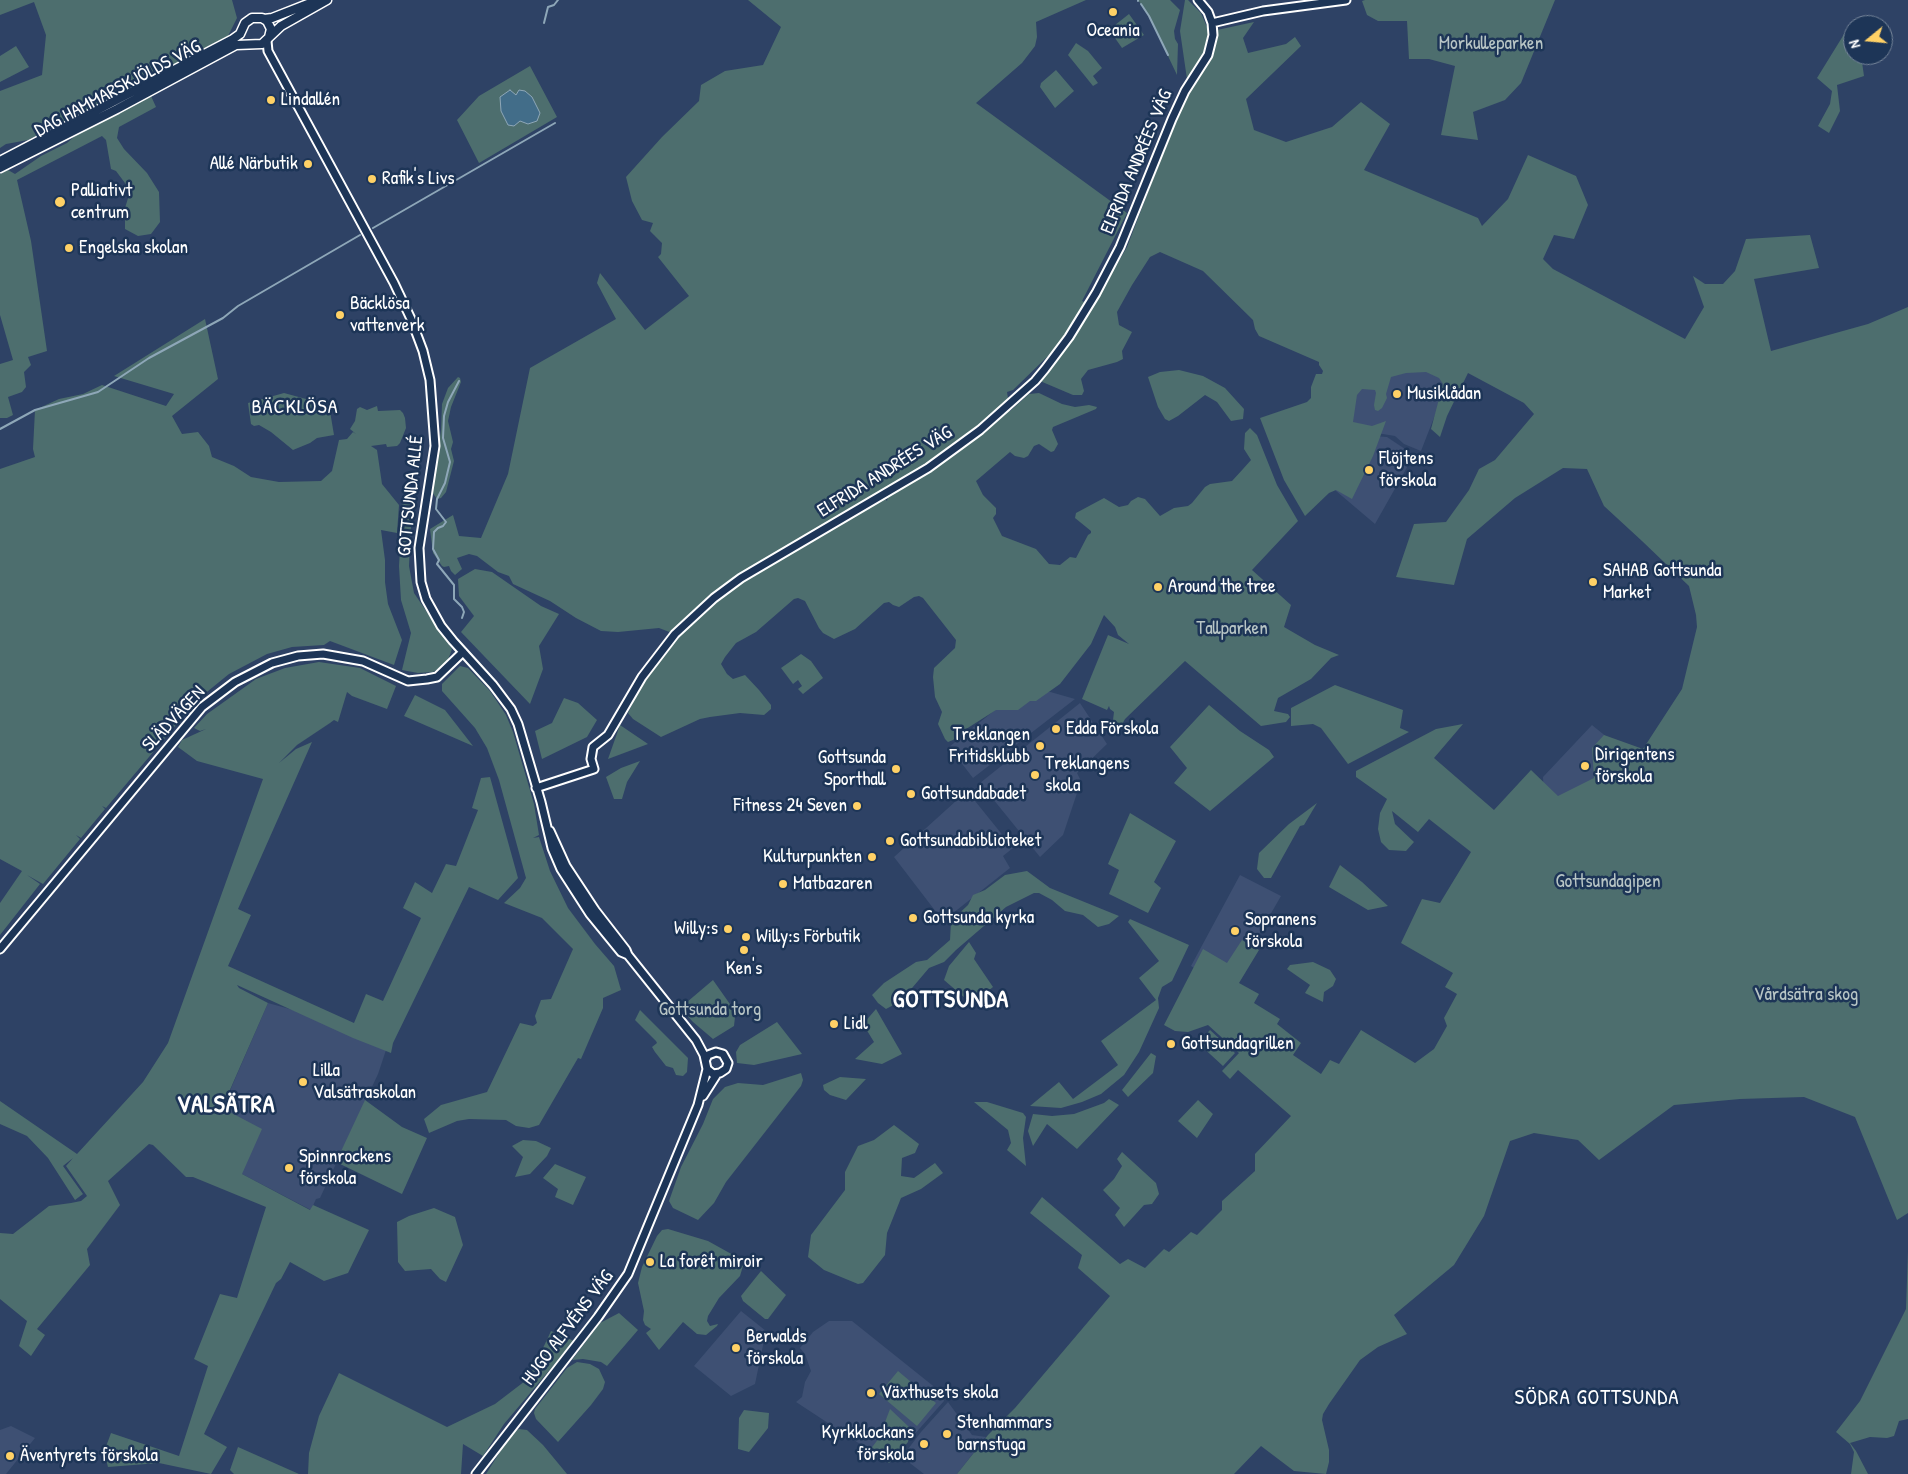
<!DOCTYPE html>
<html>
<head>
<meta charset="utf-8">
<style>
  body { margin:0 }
  #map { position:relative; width:1908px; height:1474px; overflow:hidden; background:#2e4265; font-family:"Patrick Hand",sans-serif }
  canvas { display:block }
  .north { position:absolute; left:1843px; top:15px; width:50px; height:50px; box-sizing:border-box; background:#1d3557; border:1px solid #77869a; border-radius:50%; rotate:253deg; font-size:14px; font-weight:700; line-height:20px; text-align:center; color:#fff }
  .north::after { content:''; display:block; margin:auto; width:18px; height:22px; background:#ffd166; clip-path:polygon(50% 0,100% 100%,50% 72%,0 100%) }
</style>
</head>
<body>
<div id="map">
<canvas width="1908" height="1474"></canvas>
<div class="north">N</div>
</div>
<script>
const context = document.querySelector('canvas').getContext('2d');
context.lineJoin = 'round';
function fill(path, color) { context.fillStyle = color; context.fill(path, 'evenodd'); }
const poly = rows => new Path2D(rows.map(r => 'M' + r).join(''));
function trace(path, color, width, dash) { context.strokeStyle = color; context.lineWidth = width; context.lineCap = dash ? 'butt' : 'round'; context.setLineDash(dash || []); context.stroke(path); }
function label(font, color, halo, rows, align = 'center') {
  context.font = font + ' "Patrick Hand",sans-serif'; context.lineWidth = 5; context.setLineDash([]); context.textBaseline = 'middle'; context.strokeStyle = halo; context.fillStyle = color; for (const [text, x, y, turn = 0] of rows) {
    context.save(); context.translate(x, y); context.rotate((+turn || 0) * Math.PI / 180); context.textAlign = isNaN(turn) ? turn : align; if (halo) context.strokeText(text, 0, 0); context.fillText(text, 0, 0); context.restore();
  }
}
fill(poly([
  [1368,335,1456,361,1421,451,1404,444,1395,436,1340,427],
  [1340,434,1387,437,1414,455,1375,524,1329,485],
  [1026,685,1075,699,973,778,949,747],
  [1080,703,1107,744,1077,773,1081,781,1063,835,1040,857,980,783],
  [1592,725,1630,756,1559,820,1544,807,1543,777],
  [967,791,1013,848,1003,856,1010,868,943,921,894,857],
  [1240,875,1281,896,1228,988,1191,966],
  [268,1003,297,1011,388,1044,378,1074,320,1198,316,1199,311,1210,242,1174,222,1109],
  [741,1311,766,1331,755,1384,731,1396,694,1366],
  [829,1321,852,1321,937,1389,943,1397,944,1401,889,1463,796,1402,802,1397,805,1382,811,1371,805,1354,800,1348,813,1332],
  [948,1402,972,1435,986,1437,957,1474,924,1474,902,1457,921,1432],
  [11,1426,35,1438,6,1474,0,1474,0,1430]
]), '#3e5073');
fill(poly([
  [0,0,232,0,237,18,228,36,28,140,6,144,0,148,0,91,42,75,46,35,34,2,0,15],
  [748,0,1086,0,1036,22,1037,37,1035,46,1022,63,976,103,1127,213,1082,301,1093,306,1127,247,1173,127,1189,93,1180,31,1185,0,1188,0,1201,13,1207,27,1217,30,1254,22,1243,38,1248,53,1286,44,1295,37,1301,46,1246,99,1254,130,1286,142,1332,127,1361,102,1390,124,1364,170,1478,218,1482,226,1508,199,1528,155,1576,176,1588,205,1574,239,1554,235,1543,259,1553,269,1685,339,1704,307,1693,276,1705,284,1723,284,1735,271,1746,239,1810,235,1819,268,1754,279,1771,351,1868,324,1908,307,1908,1213,1897,1220,1855,1117,1804,1097,1740,1099,1674,1105,1599,1160,1578,1140,1534,1133,1510,1141,1484,1216,1454,1265,1394,1315,1407,1334,1378,1347,1360,1360,1329,1404,1323,1414,1322,1420,1329,1450,1329,1462,1326,1474,1294,1471,1261,1446,1234,1474,957,1474,988,1435,1015,1408,1110,1296,1078,1268,1082,1255,1030,1213,1042,1197,1120,1264,1128,1259,1145,1268,1164,1249,1169,1252,1191,1232,1197,1235,1222,1210,1222,1201,1255,1171,1255,1154,1291,1116,1238,1070,1230,1079,1222,1071,1239,1053,1208,1025,1188,1032,1175,1031,1164,1025,1203,949,1227,963,1242,940,1259,950,1239,983,1259,994,1254,1003,1280,1019,1277,1024,1301,1043,1293,1055,1321,1074,1330,1060,1339,1064,1361,1030,1415,1063,1434,1049,1447,1026,1444,1018,1457,994,1445,987,1453,973,1401,943,1422,899,1440,903,1471,852,1429,819,1418,832,1392,811,1395,824,1414,842,1406,851,1389,850,1381,842,1378,829,1380,813,1387,799,1356,777,1356,771,1436,729,1463,724,1434,758,1494,810,1531,770,1558,796,1594,778,1592,748,1604,735,1643,749,1682,689,1697,627,1696,615,1689,586,1642,541,1604,506,1587,469,1563,468,1515,498,1467,539,1454,585,1396,577,1414,524,1446,522,1469,490,1479,469,1495,460,1534,414,1524,403,1468,373,1447,416,1440,437,1431,429,1443,384,1439,378,1426,372,1406,373,1391,377,1386,394,1387,398,1382,408,1378,411,1375,410,1374,405,1376,393,1375,390,1362,389,1357,395,1353,422,1372,426,1386,421,1373,456,1352,499,1336,490,1329,493,1305,516,1284,480,1260,418,1307,402,1311,398,1311,387,1316,374,1322,374,1323,371,1319,365,1319,362,1259,336,1255,329,1253,320,1203,271,1160,252,1150,257,1132,285,1117,312,1119,325,1132,332,1122,351,1123,359,1117,362,1088,370,1081,379,1084,391,1082,395,1073,395,1040,381,1059,358,1049,355,1013,390,1007,392,1010,411,1029,394,1039,393,1062,404,1075,407,1089,405,1097,407,1096,409,1053,427,1052,430,1058,444,1054,451,1051,452,1039,444,1034,446,1028,456,1024,458,1015,456,1010,452,976,481,983,495,996,508,996,514,993,518,1002,536,1036,549,1049,564,1060,565,1070,557,1076,558,1088,535,1091,533,1091,531,1075,518,1076,513,1104,498,1119,507,1128,505,1131,501,1138,497,1145,499,1160,516,1174,508,1188,506,1192,503,1205,487,1210,484,1232,481,1243,469,1251,460,1244,449,1245,433,1250,428,1257,435,1277,485,1298,521,1252,570,1291,605,1284,627,1315,645,1339,655,1331,658,1311,679,1278,698,1274,711,1288,714,1290,717,1286,722,1261,726,1185,661,1125,719,1118,732,1114,730,1113,720,1114,712,1110,709,1109,706,1107,710,1082,699,1108,635,1129,644,1118,635,1115,627,1104,615,1091,644,1060,684,1036,701,1030,701,1018,710,996,710,963,731,953,740,948,742,945,739,938,724,942,712,935,697,933,677,934,668,955,648,956,640,923,598,919,596,914,597,899,607,893,605,889,602,884,603,855,629,834,639,823,633,819,628,805,601,798,598,794,599,756,632,736,643,725,657,721,664,727,674,733,679,745,675,759,690,771,705,771,709,764,715,740,713,710,717,700,719,661,737,633,719,628,713,644,680,660,658,690,624,717,601,744,581,885,499,887,501,890,487,741,574,714,594,672,633,659,628,618,632,601,631,576,618,550,601,513,584,509,576,498,572,477,556,469,554,457,558,462,569,455,575,451,571,449,566,444,567,442,566,433,553,430,529,453,515,459,536,481,538,508,474,530,368,616,319,597,283,600,273,645,330,689,296,658,257,661,254,662,243,650,231,653,223,642,220,632,201,626,177,662,137,699,101,701,85,725,71,763,65,781,27],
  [1138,0,1170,0,1180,10,1174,31,1175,39,1178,44,1177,75,1149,16],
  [1365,0,1555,0,1521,83,1505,100,1473,112,1478,140,1441,135,1455,66,1429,59,1409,59,1407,21,1378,21,1367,15,1362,1],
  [1129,14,1144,35,1122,48,1110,31,1110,29],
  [1846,31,1853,36,1853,55,1861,55,1864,76,1837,85,1840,111,1829,133,1818,126,1830,104,1832,91,1817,78],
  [1076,43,1088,51,1102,68,1093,76,1098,83,1093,86,1068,55],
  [16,46,29,67,0,82,0,56],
  [530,66,557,117,479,163,457,120,479,96],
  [1056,70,1074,91,1055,108,1040,87,1041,83],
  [151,96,156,107,119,127,117,138,124,149,147,173,159,192,160,222,151,234,138,236,125,229,125,208,129,195,128,189,125,183,116,171,111,169,106,140,102,136,17,180,31,241,47,351,28,357,31,365,24,372,26,387,22,392,8,397,13,415,7,418,0,418,0,364,13,360,0,315,0,174,8,170,15,174,41,156,67,143,77,134],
  [205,319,218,379,172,416,182,434,198,432,209,446,212,457,234,466,251,477,279,482,321,481,332,471,339,440,347,439,353,432,356,434,350,429,355,421,357,409,360,407,367,410,377,406,378,411,400,410,403,413,405,418,406,428,400,443,397,446,387,447,386,444,371,446,377,450,382,484,399,505,397,533,381,530,385,560,385,582,388,604,402,640,394,665,330,641,324,645,292,647,267,654,229,674,197,700,106,808,102,806,105,809,81,838,76,835,80,839,43,884,27,875,40,884,0,935,0,903,22,871,0,859,0,469,35,457,33,449,35,410,59,399,83,394,102,385,166,406,174,394,114,376],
  [1179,370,1203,376,1225,388,1244,409,1243,419,1231,421,1217,402,1205,395,1178,416,1169,421,1165,419,1158,407,1148,377,1160,372],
  [458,377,460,378,461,382,451,407,448,421,453,442,451,449,454,461,446,492,441,498,437,499,432,492,441,430,442,404,448,388],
  [284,393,306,399,330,411,334,435,317,438,310,443,293,450,271,432,259,425,254,426,251,424,248,403],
  [413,485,409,566,414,593,452,649,447,663,433,672,418,673,402,670,411,633,401,600,399,566,403,498],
  [475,569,492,572,541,606,559,614,539,646,543,669,530,704,461,632,474,616,459,596,458,579],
  [801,654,811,661,823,678,803,694,798,689,802,686,798,680,793,684,781,668],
  [319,662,360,668,396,686,387,709,352,696,347,692,338,722,334,720,330,723,297,745,279,763,296,749,312,742,238,909,251,915,228,966,354,1023,366,994,383,1001,421,918,403,908,415,882,432,893,446,864,456,866,478,810,472,808,481,778,490,777,518,878,498,900,469,887,393,1043,391,1053,353,1038,237,985,239,988,268,1003,222,1108,262,1129,242,1174,310,1210,313,1205,369,1230,348,1273,324,1281,290,1262,281,1279,276,1283,204,1434,227,1447,211,1474,159,1463,108,1467,104,1452,111,1433,179,1456,208,1366,194,1359,220,1294,237,1298,266,1207,193,1177,186,1177,153,1145,149,1144,108,1181,120,1205,87,1249,90,1265,37,1329,45,1335,31,1356,19,1346,27,1321,0,1299,0,1233,13,1234,49,1206,71,1203,81,1201,87,1196,66,1166,73,1158,63,1166,83,1194,75,1200,48,1158,27,1136,0,1124,0,1101,77,1154,143,1082,168,1043,263,779,197,761,178,747,182,740,206,729,200,731,194,728,207,714,256,679,285,668],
  [460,666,468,668,490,691,506,715,513,732,534,804,539,835,533,838,539,837,550,871,568,908,595,944,614,966,621,990,603,998,603,1008,581,1059,578,1058,539,1125,529,1128,516,1126,506,1120,469,1119,457,1121,429,1133,424,1119,441,1105,487,1092,520,1023,533,1026,537,1023,535,1016,541,1000,551,999,573,949,542,918,504,903,520,888,526,878,499,780,487,748,475,728,442,691,442,684],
  [1335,685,1403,710,1400,728,1409,732,1348,764,1321,728,1313,724,1291,726,1291,708],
  [415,695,445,710,473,746,404,716],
  [564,698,578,703,597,720,587,737,542,759,535,731,552,723],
  [1209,705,1240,731,1269,750,1274,757,1210,811,1174,783,1187,768,1170,747],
  [620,725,648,744,608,759],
  [640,761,627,782,622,799,614,799,606,777,621,768],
  [1317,803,1304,825,1300,826,1271,878,1264,878,1257,869,1259,853,1289,824],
  [1130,813,1176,841,1154,882,1161,888,1148,913,1109,894,1119,870,1108,864],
  [1340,865,1362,882,1388,906,1368,910,1329,887],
  [1027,871,1050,888,1119,916,1109,924,1098,927,1083,915,1065,911,1052,900,1039,893,1034,893,1006,907,956,950,944,962,929,968,901,1001,886,1009,878,1003,872,995,884,983,916,962,927,960,950,940,951,921,968,905,973,895,985,890,1005,875],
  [1130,919,1189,945,1172,981,1162,987,1158,998,1159,1008,1139,1052,1124,1075,1101,1094,1082,1102,1061,1108,1030,1106,1059,1082,1073,1099,1118,1065,1101,1041,1156,1000,1139,978,1159,961,1128,922],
  [969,942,976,953,974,959,993,987,972,1004,944,980,949,966],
  [1313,962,1330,970,1336,979,1333,986,1324,992,1323,1002,1305,993,1310,985,1287,969,1290,965],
  [713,980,732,1007,735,1017,734,1026,713,1039,693,1022,680,1008],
  [876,1009,902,1054,882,1064,855,1059,874,1042,863,1024],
  [640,1010,688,1058,687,1072,683,1076,676,1075,673,1068,666,1066,655,1052,652,1047,657,1043,656,1041,635,1020],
  [777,1022,802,1054,754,1065,737,1063,736,1052,740,1045],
  [1210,1030,1235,1053,1223,1066,1198,1043],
  [1151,1053,1156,1056,1153,1073,1128,1097,1122,1090],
  [801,1073,803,1080,801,1086,726,1182,714,1203,698,1220,673,1208,669,1201,681,1167,703,1124,713,1099,725,1087,738,1083,763,1085],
  [840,1077,866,1079,846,1100,830,1095,824,1090,823,1085],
  [1109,1099,1119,1105,1077,1149,1047,1124,1033,1146,1028,1131,1033,1114,1052,1116,1074,1114,1104,1103],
  [365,1100,402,1127,427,1138,402,1194,336,1162],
  [1198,1100,1213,1114,1197,1138,1178,1121],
  [974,1102,987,1102,1023,1113,1026,1117,1023,1138,1026,1166,1007,1150,1011,1143,1008,1130],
  [894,1125,919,1144,915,1153,902,1158,901,1176,914,1178,935,1163,943,1173,921,1189,901,1198,887,1233,885,1255,863,1283,858,1284,824,1270,808,1257,811,1235,845,1190,845,1172,858,1146,874,1140],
  [523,1140,536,1141,551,1148,547,1156,530,1174,515,1177,523,1157,512,1146],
  [1122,1152,1156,1183,1159,1194,1152,1204,1144,1205,1124,1227,1115,1215,1120,1208,1103,1190,1114,1179,1122,1166,1117,1159],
  [555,1164,586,1177,573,1205,555,1197,558,1189,543,1178],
  [434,1208,455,1217,463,1245,446,1282,440,1279,431,1269,405,1271,398,1262,397,1222,409,1216],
  [668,1229,708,1241,735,1256,743,1266,740,1276,719,1298,708,1316,707,1321,710,1326,718,1324,717,1326,706,1335,697,1334,683,1322,659,1350,646,1333,651,1329,645,1325,643,1320,644,1311,638,1283,642,1267,657,1236,662,1230],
  [1908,1251,1908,1419,1899,1421,1894,1436,1887,1438,1870,1437,1850,1443,1856,1451,1868,1474,1851,1474,1854,1452,1850,1444,1836,1432,1860,1401,1906,1309],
  [761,1271,786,1295,768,1319,765,1319,743,1301,741,1296],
  [619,1313,638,1330,607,1366,601,1362,583,1359,572,1360,600,1323],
  [551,1331,574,1341,504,1424,483,1456,463,1444,461,1474,308,1474,309,1453,319,1416,339,1373,447,1427,495,1404,529,1378],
  [577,1362,590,1364,599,1369,605,1382,603,1389,591,1405,558,1442,536,1419,534,1413,535,1409,567,1368],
  [898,1371,936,1403,917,1426,879,1394],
  [890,1409,909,1427,908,1442,889,1463,870,1450,879,1438],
  [744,1410,769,1413,768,1428,749,1452,738,1449,739,1418],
  [519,1429,527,1430,543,1445,567,1474,486,1474,512,1433],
  [238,1447,299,1474,234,1474,230,1470]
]), '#4d6e6e');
const water = poly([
  [510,90,516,95,519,90,525,91,532,97,540,113,537,121,528,124,520,121,514,126,508,125,501,111,500,97,510,90]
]);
fill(water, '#426d89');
trace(water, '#8ea7b8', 1);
trace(poly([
  [1138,0,1138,1],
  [1141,4,1149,16,1168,55],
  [544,23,548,7,554,5,558,0],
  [373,228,555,123],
  [459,381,448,402,444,416,443,438,450,462,445,483,437,499,436,509,446,522,443,526,438,528,434,532,433,549,439,560,437,564,454,585,454,599,462,607,464,612,462,618],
  [0,429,35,410,98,392,149,358,223,318,238,306,360,235]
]), '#8ea7b8', 2);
const tertiary = poly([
  [1212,23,1263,11,1346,0],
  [267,41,268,51,394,283,411,319,423,351,430,380,435,446,419,548,421,582,426,599,441,626,453,641,493,685,511,709,518,724,541,802,552,848,561,869,590,914,621,952,628,955],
  [536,788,594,769,591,759,593,747,608,735,642,677,675,634,714,598,741,578,928,468,980,430,1035,381,1045,369,1069,337,1096,293,1120,247,1172,119,1185,91,1208,55,1213,35,1212,23,1208,12,1198,0],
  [0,949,202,707,235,682,272,663,298,656,323,654,363,661,408,681,427,679,437,677,463,652],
  [706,1059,708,1055,716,1052,723,1054,728,1063,726,1069,720,1073,713,1074,707,1069],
  [703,1096,717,1074],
  [476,1474,598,1317,628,1274,698,1105,707,1069,704,1055,696,1040,628,955,626,950,595,910,566,866,550,831]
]);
const secondary = poly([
  [264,19,272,18,318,0],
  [0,161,233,39,240,34,245,23,252,18,262,18,267,21,271,29,269,37],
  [0,168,117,109,236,45,262,44,281,26,327,0]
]);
trace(tertiary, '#fff', 11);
trace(secondary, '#fff', 11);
trace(tertiary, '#1d3557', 7);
trace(secondary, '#1d3557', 8);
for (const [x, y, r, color] of [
  [1113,12,5,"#ffd166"],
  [271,100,5,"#ffd166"],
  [308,164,5,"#ffd166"],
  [372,179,5,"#ffd166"],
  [60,202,6,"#ffd166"],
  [69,248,5,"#ffd166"],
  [340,315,5,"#ffd166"],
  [1397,394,5,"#ffd166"],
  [1369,470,5,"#ffd166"],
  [1593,582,5,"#ffd166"],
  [1158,587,5,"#ffd166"],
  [1056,729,5,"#ffd166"],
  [1040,746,5,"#ffd166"],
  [1585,766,5,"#ffd166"],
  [896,769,5,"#ffd166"],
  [1035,775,5,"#ffd166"],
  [911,794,5,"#ffd166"],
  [857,806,5,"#ffd166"],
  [890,841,5,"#ffd166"],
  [872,857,5,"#ffd166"],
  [783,884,5,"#ffd166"],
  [913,918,5,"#ffd166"],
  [728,929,5,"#ffd166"],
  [1235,931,5,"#ffd166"],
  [746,937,5,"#ffd166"],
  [744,950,5,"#ffd166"],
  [834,1024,5,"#ffd166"],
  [1171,1044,5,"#ffd166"],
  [303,1082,5,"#ffd166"],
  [289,1168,5,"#ffd166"],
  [650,1262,5,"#ffd166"],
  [736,1348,5,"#ffd166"],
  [871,1393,5,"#ffd166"],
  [947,1434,5,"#ffd166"],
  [924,1444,5,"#ffd166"],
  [10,1456,5,"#ffd166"]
]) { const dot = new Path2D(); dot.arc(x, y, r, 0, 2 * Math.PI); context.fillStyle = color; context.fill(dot); trace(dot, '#1d3557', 2); }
label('19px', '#fff', '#1d3557', [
  ["Oceania",1113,31,"center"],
  ["Lindallén",281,100],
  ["Allé Närbutik",298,164,"right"],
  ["Rafik's Livs",382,179],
  ["Palliativt",71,191],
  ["centrum",71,213],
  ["Engelska skolan",79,248],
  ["Bäcklösa",350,304],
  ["vattenverk",350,326],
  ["Musiklådan",1407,394],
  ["Flöjtens",1379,459],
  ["förskola",1379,481],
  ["SAHAB Gottsunda",1603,571],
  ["Market",1603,593],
  ["Around the tree",1168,587],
  ["Edda Förskola",1066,729],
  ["Treklangen",1030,735,"right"],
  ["Fritidsklubb",1030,757,"right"],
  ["Dirigentens",1595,755],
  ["förskola",1595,777],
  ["Gottsunda",886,758,"right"],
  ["Sporthall",886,780,"right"],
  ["Treklangens",1045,764],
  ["skola",1045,786],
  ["Gottsundabadet",921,794],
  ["Fitness 24 Seven",847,806,"right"],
  ["Gottsundabiblioteket",900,841],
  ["Kulturpunkten",862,857,"right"],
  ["Matbazaren",793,884],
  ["Gottsunda kyrka",923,918],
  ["Sopranens",1245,920],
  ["förskola",1245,942],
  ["Willy:s",718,929,"right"],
  ["Willy:s Förbutik",756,937],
  ["Ken's",744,969,"center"],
  ["Lidl",844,1024],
  ["Gottsundagrillen",1181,1044],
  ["Lilla",313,1071],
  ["Valsätraskolan",313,1093],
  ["Spinnrockens",299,1157],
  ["förskola",299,1179],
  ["La forêt miroir",660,1262],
  ["Berwalds",746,1337],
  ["förskola",746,1359],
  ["Växthusets skola",881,1393],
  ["Stenhammars",957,1423],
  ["barnstuga",957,1445],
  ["Kyrkklockans",914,1433,"right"],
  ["förskola",914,1455,"right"],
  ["Äventyrets förskola",20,1456]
], 'left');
label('19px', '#b8c5c5', '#1d3557', [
  ["Morkulleparken",1491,44],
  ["Tallparken",1232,629],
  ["Gottsundagipen",1608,882],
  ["Vårdsätra skog",1806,995],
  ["Gottsunda torg",710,1010]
]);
label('19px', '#fff', '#1d3557', [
  ["DAG HAMMARSKJÖLDS VÄG",118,89,-28],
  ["ELFRIDA ANDRÉES VÄG",1137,162,-67],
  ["ELFRIDA ANDRÉES VÄG",885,472,-32],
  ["GOTTSUNDA ALLÉ",411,496,-84],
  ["SLÄDVÄGEN",174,719,-47],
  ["HUGO ALFVÉNS VÄG",568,1328,-53]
]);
context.letterSpacing = '1px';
label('20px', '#fff', '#1d3557', [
  ["BÄCKLÖSA",295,408]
]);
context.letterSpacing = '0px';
context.letterSpacing = '1px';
label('21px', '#fff', '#1d3557', [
  ["SÖDRA GOTTSUNDA",1597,1398]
]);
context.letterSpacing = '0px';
context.letterSpacing = '1px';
label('bold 24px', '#fff', '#1d3557', [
  ["GOTTSUNDA",951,1001],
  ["VALSÄTRA",226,1106]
]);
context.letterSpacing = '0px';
</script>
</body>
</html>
